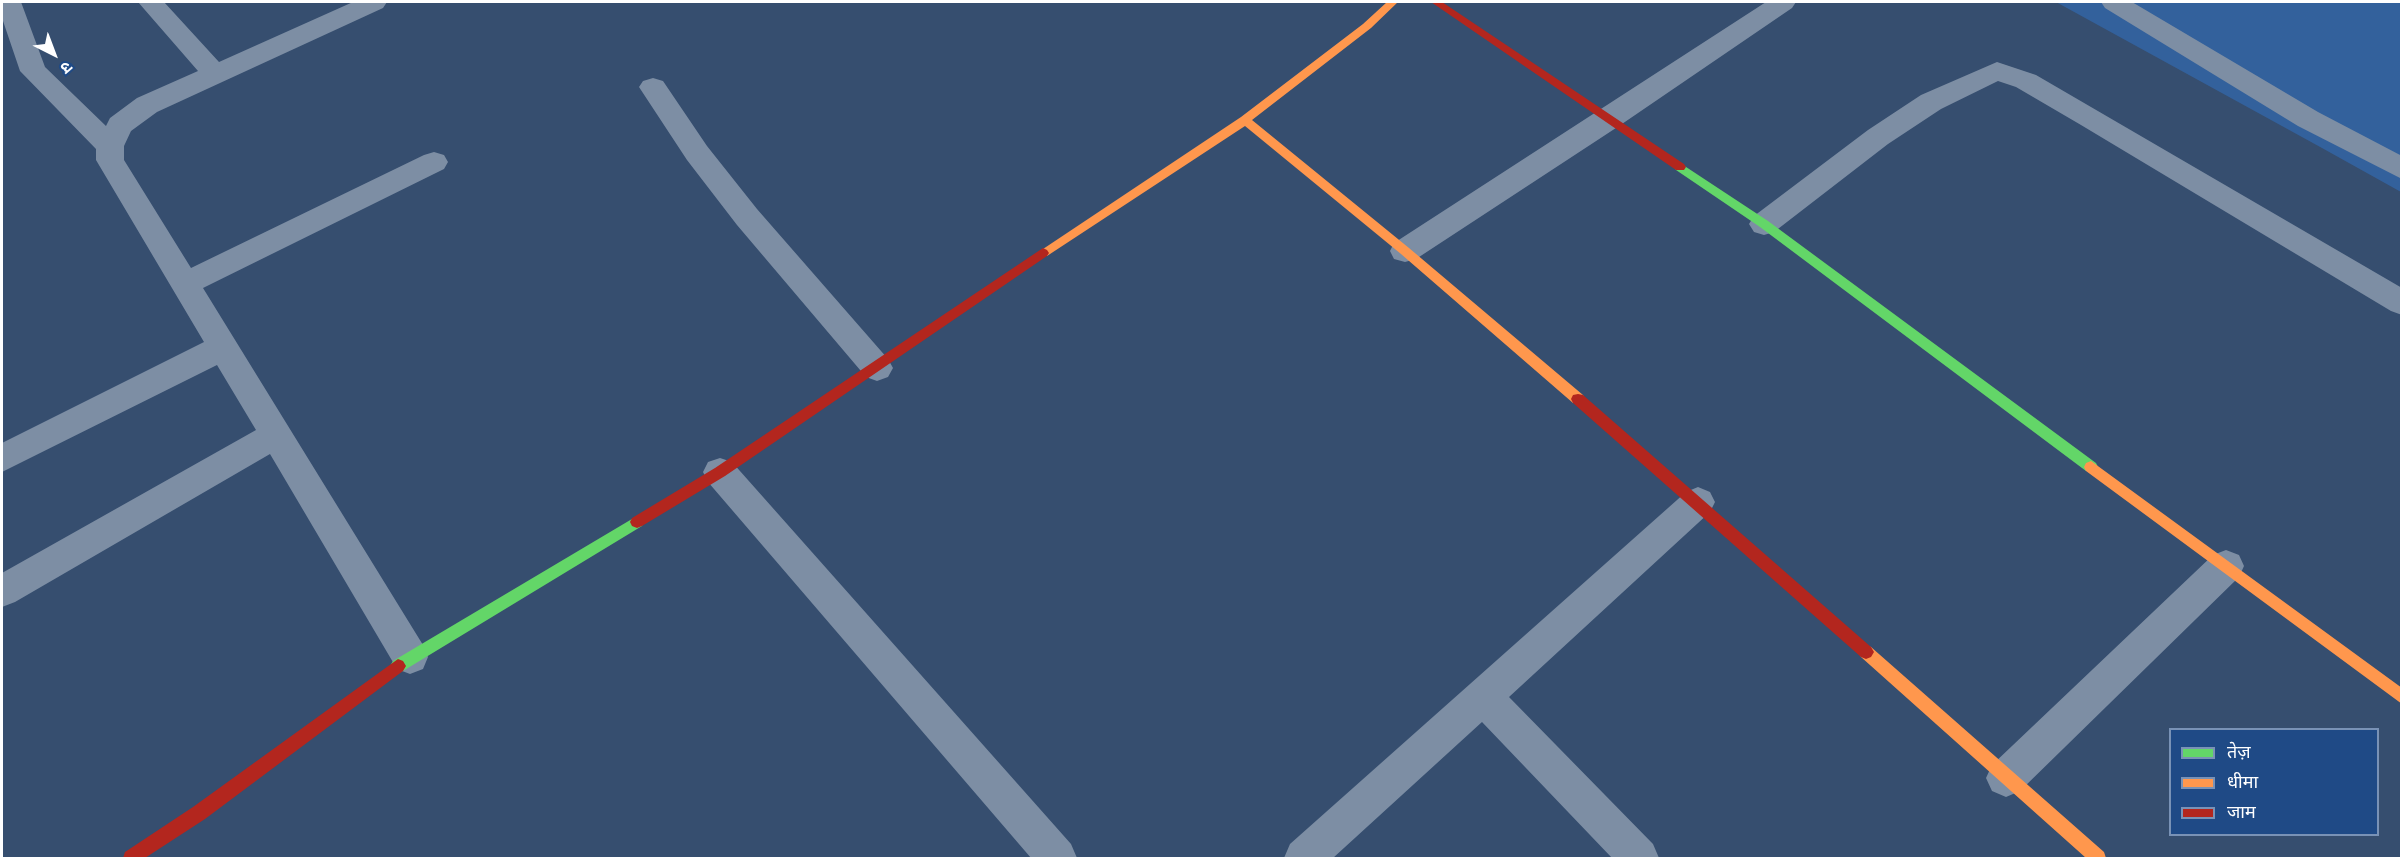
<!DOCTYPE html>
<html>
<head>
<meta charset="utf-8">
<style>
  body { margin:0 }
  #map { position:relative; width:2403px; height:860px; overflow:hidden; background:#364e6f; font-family:"Alegreya Sans","Noto Sans Devanagari",sans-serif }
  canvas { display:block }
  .frame { position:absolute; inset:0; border:3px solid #fff; pointer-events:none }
  .legend { position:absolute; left:2169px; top:728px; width:210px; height:108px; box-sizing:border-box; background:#1f4a86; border:2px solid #7992b6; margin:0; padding:8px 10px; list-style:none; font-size:18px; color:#fff }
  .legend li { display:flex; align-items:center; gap:12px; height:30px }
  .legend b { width:30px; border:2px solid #7992b6 }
  .north { position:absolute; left:24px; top:24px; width:60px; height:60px; -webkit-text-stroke:4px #1f4a86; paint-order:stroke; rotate:138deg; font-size:16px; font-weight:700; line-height:24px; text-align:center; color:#fff }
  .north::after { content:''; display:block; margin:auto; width:21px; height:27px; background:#fff; clip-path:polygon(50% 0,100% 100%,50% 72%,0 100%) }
</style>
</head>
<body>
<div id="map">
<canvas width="2403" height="860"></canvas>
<div class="frame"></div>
<ul class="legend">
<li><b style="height:8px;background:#63d668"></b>तेज़</li>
<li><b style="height:8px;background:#ff974d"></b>धीमा</li>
<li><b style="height:8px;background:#b3261e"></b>जाम</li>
</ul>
<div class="north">उ</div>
</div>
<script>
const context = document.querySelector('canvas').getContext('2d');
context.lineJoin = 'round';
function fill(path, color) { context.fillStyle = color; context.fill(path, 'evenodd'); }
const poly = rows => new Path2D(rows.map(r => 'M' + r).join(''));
fill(poly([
  [2056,2,2401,2,2401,192,2322,148]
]), '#33619c');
fill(poly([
  [2,2,21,2,45,67,106,126,110,118,137,98,198,71,138,2,164,2,219,62,353,2,387,2,383,8,157,112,131,131,124,146,124,160,191,268,424,155,434,152,444,155,448,162,444,169,203,288,423,645,428,657,423,669,410,674,397,669,270,454,15,602,2,607,2,573,256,430,217,365,2,472,2,443,204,342,96,160,96,149,20,71,2,18,2,2],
  [1766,2,1796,2,1792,8,1619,126,1416,259,1405,262,1394,259,1390,251,1394,243,1766,2],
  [2101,2,2132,2,2318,112,2402,156,2402,179,2298,126,2105,8,2101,2],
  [1997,62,2036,75,2402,288,2402,315,2391,311,2081,125,2016,87,1998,81,1941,109,1888,144,1774,232,1764,235,1754,232,1749,224,1754,216,1868,130,1921,95,1997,62],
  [653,78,663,81,707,146,757,209,888,359,893,368,888,377,877,381,866,377,737,225,687,160,639,87,643,81,653,78],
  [720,458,732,462,1071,844,1077,858,1031,858,708,482,703,472,708,462,720,458],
  [1698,487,1710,492,1715,502,1710,512,1509,697,1653,844,1659,858,1612,858,1482,722,1333,858,1284,858,1290,844,1686,492,1698,487],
  [2226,550,2239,555,2244,566,2239,577,2020,791,2006,797,1992,791,1986,778,1992,765,2213,555,2226,550]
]), '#7d8ea4');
fill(poly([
  [1680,163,1768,221,2096,463,2098,467,2096,471,2086,471,1760,227,1676,170,1674,167,1680,163],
  [637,516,642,518,644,522,642,526,403,671,398,673,393,671,390,666,393,661,637,516]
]), '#63d668');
fill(poly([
  [1387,2,1398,2,1371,28,1252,120,1409,248,1583,395,1585,399,1583,403,1573,403,1401,254,1245,126,1047,256,1039,256,1037,253,1241,117,1363,24,1387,2],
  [2091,461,2402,688,2402,704,2086,471,2084,467,2086,463,2091,461],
  [1866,645,1871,647,2104,852,2106,858,2086,858,1861,657,1858,652,1861,647,1866,645]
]), '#ff974d');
fill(poly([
  [1431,2,1442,2,1684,164,1686,167,1684,170,1676,170,1431,2],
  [1043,248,1047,250,1049,253,1047,256,725,476,642,526,637,528,632,526,630,522,632,518,715,468,1043,248],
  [1578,394,1583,395,1871,647,1874,652,1871,657,1866,659,1861,657,1573,403,1571,399,1573,395,1578,394],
  [398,659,403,661,406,666,403,671,205,819,145,858,123,858,125,852,193,807,398,659]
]), '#b3261e');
</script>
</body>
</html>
